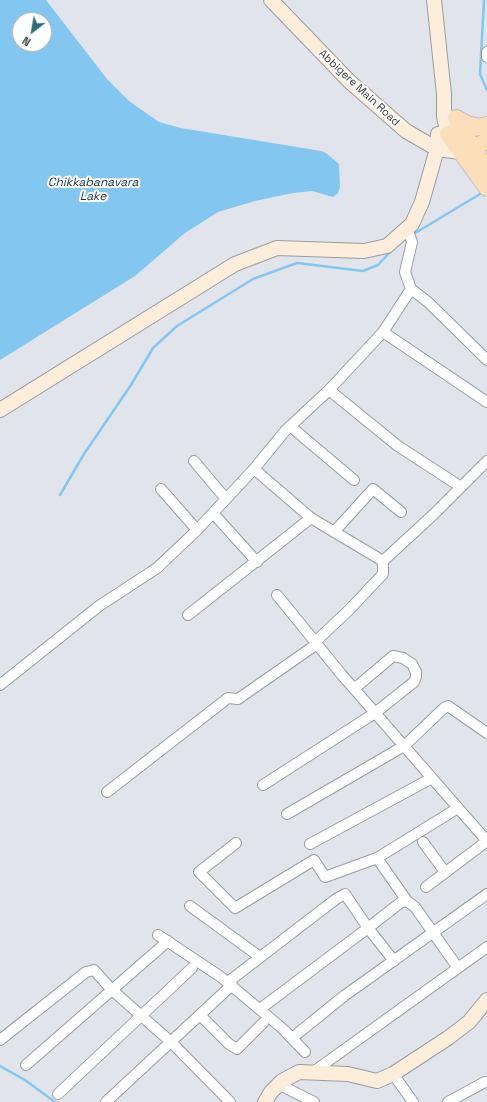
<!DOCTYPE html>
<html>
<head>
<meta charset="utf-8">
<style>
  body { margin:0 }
  #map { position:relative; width:487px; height:1102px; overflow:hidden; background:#e1e5eb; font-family:"Space Grotesk",sans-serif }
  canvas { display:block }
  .north { position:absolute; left:12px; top:12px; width:40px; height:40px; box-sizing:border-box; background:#fff; border:1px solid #b1b1b2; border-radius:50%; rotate:211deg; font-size:11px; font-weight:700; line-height:16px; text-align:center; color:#3b3c3f }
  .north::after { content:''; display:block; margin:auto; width:14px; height:18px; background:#267074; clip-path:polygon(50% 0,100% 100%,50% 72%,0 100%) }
</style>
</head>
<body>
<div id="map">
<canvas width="487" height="1102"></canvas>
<div class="north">N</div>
</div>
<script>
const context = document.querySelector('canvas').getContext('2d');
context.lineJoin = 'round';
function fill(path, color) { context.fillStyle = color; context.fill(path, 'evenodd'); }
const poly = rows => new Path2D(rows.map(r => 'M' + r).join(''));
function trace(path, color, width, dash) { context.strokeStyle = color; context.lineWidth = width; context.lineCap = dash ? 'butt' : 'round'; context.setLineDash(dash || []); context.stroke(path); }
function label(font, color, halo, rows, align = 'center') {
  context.font = font + ' "Space Grotesk",sans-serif'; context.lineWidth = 4; context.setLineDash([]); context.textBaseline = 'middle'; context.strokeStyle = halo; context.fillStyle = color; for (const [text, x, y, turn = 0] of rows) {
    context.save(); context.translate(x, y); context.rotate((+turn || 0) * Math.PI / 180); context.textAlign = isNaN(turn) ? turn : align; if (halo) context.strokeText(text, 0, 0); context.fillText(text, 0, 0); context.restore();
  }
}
fill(poly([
  [0,0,46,0,107,79,129,101,159,122,181,128,321,151,326,153,339,164,340,187,338,193,333,197,312,191,293,193,255,201,218,212,185,233,135,276,0,360],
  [20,20,44,20,44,44,20,44]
]), '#83c7f1');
trace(poly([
  [484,0,480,74,487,90],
  [412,235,480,194],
  [60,495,84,454,131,385,153,348,177,326,253,279,297,263,363,271,378,265,392,250],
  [0,1066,25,1080,55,1102]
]), '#83c7f1', 2.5);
const street = poly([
  [487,52,487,57],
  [407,228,412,242,405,272,411,289],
  [383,332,487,402],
  [329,390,398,446,461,487],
  [290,426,354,480],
  [194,461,226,499],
  [254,469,311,518,383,561,434,514,487,461],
  [161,489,197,530],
  [213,513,257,562],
  [334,532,373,489,401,512],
  [277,595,342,675,487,841],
  [188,615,311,518],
  [315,642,348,611,383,574,383,561],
  [0,685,99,606,157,568,197,530,254,469,285,431,329,390,383,332,411,289,428,302,487,360],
  [263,785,375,713,414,682,416,677,416,672,412,664,403,658,393,656,354,689],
  [107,792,228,698,238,699,317,644],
  [287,814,404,746,444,708,448,706,487,733],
  [423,842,445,872],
  [236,843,199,872,235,908,314,860,325,877,377,858],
  [310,844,432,778],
  [426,887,487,841],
  [407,901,377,858,458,808],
  [190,906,260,957],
  [158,935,221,977,283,1029,305,1052],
  [394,961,368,928,400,903,407,901,415,907,458,968],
  [228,982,336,899,345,894,368,928,260,1009],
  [200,1015,229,1044,237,1049,263,1023],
  [292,1038,344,996,487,894],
  [0,1040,86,972,94,970,112,990,171,1042,230,1102],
  [26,1065,168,941],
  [313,1072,487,947],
  [393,1074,413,1102],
  [278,1084,314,1102],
  [58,1094,192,968],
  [106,1102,232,985],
  [448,1102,485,1082]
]);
const secondary = poly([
  [271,0,349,81,406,131,437,149,461,152],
  [434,0,444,94,444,117,448,134,438,134],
  [0,410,235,264,277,248,364,251,387,246,412,224,422,202,437,149,438,134],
  [265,1102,271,1092,282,1081,299,1072,348,1074,377,1081,393,1074,448,1038,469,1022,487,1000]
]);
const primary = poly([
  [456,118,467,124,480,127],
  [487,125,448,134,487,188],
  [463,132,487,170],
  [463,152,487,141]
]);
trace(street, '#999da2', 12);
trace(secondary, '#999da2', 16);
trace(primary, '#c0c1c2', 18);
trace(street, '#fff', 10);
trace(secondary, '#fdeedc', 14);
trace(primary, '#fbdeba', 16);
label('11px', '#3b3c3f', '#fff', [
  ["Abbigere Main Road",359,88,43]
]);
label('italic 12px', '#183749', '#fff', [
  ["Chikkabanavara",93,183],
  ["Lake",93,197]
]);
</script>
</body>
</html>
